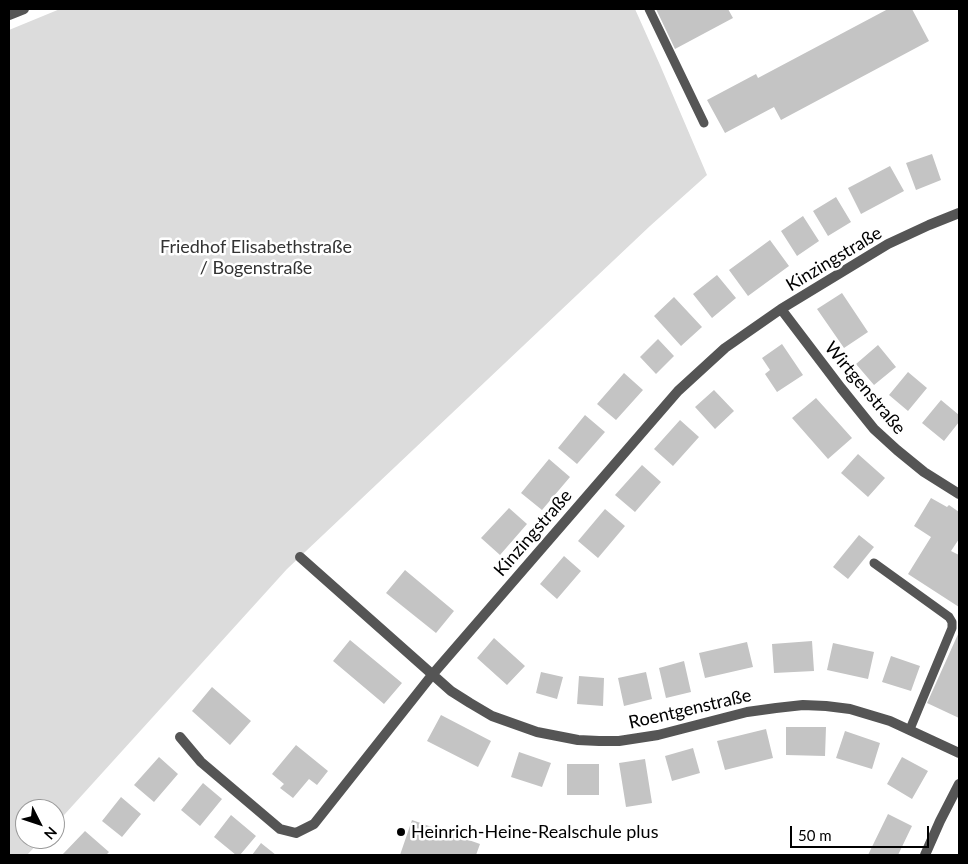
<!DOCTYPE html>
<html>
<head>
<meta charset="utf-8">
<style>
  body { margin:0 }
  #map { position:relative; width:968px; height:864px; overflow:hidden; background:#fff; font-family:Lato,sans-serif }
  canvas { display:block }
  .frame { position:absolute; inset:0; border:10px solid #000; pointer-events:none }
  .north { position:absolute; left:15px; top:799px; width:50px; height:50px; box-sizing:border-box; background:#fff; border:1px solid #999; border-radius:50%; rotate:131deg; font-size:14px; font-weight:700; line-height:20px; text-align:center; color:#000 }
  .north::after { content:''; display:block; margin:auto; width:18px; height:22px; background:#000; clip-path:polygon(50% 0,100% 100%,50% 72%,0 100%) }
  .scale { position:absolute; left:790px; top:826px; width:139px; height:22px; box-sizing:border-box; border:2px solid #000; border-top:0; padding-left:6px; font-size:15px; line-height:18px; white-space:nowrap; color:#000; -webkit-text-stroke:4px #fff; paint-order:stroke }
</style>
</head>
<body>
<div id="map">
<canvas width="968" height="864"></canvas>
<div class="frame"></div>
<div class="north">N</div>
<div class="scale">50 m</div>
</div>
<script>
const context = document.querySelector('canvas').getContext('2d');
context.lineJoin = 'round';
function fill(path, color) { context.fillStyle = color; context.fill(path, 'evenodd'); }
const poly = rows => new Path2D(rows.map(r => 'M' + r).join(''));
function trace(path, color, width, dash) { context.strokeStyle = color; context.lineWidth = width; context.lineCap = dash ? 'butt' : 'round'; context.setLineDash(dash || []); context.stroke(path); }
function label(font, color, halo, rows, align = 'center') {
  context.font = font + ' Lato,sans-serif'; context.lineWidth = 5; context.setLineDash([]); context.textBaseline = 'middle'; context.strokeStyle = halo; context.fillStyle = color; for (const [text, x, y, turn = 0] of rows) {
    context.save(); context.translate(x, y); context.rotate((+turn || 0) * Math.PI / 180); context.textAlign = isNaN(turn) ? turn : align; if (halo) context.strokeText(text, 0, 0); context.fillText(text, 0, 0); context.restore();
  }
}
fill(poly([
  [60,9,635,9,660,65,707,175,650,226,287,569,55,825,55,809,25,809,25,839,42,839,27,855,9,855,9,30]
]), '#dcdcdc');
fill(poly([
  [656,9,728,9,733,18,675,49],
  [888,9,912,9,929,41,781,120,774,107,725,133,707,100,756,74,758,78],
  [932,154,941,180,916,190,906,163],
  [890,166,904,191,861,214,848,188],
  [836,197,851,222,828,236,813,211],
  [803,216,819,241,797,256,781,231],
  [770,240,789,266,748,296,729,270],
  [717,275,736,298,712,318,693,294],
  [842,293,868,332,844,348,817,309],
  [674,297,702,327,681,346,654,316],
  [658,339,674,356,656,374,640,357],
  [782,344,803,375,777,392,765,374,770,370,762,358],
  [878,345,896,367,874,385,856,364],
  [908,372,927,388,908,411,889,395],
  [624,373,643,390,616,420,597,404],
  [714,390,734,411,715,429,695,407],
  [816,398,852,438,828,459,792,418],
  [941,400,959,415,959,422,944,441,922,423],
  [585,415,605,432,577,464,558,448],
  [680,420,699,437,673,466,654,449],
  [858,454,885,478,868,497,841,473],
  [549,459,570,477,542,510,521,493],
  [642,465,661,482,635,512,615,495],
  [931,498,947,507,949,505,959,512,959,539,951,551,959,555,959,607,908,574,931,537,914,526],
  [509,508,527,524,500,555,481,538],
  [605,509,625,526,598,558,578,541],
  [859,535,874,547,848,579,833,567],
  [564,556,581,571,557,599,540,584],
  [405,570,454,611,436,633,386,593],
  [959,632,959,718,927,703],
  [494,638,525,666,507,685,477,658],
  [350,640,402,683,384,704,333,661],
  [812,641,814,671,774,673,772,644],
  [747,642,753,667,705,678,699,653],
  [833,643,874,652,868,679,827,670],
  [891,656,920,666,911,691,882,682],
  [684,661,691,692,666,698,659,668],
  [541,672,563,677,557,699,536,693],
  [646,672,652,699,624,706,618,678],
  [579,676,604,678,603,706,577,704],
  [212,687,251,721,230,745,192,711],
  [441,715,491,741,478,767,427,741],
  [786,727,826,727,825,756,786,755],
  [766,729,773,758,725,770,717,741],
  [845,731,880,743,872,769,836,758],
  [296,745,328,771,317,785,309,779,293,798,280,788,284,784,272,774],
  [693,748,700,773,672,781,665,756],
  [519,752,551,763,542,787,511,777],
  [159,757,178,774,154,802,134,785],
  [902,757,928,771,912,799,887,784],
  [645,759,652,803,626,807,619,763],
  [567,764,599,764,599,795,567,795],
  [203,783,222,799,200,826,181,810],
  [121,797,141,814,122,837,102,821],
  [888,814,912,826,898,855,868,855],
  [231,815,256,836,240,855,236,855,214,837],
  [412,820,480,844,476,855,400,855],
  [85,831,109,852,106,855,62,855],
  [261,843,276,855,252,855]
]), '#c4c4c4');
trace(poly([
  [649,9,704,123],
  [874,563,949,617,952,622,952,628,910,729]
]), '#555', 9);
trace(poly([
  [9,15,24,9],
  [781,309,841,388,874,429,897,450,924,472,959,494],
  [300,557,451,691,470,703,492,716,537,732,578,740,599,741,619,741,658,735,747,712,776,708,803,705,826,706,850,709,890,721,959,753],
  [180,737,201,762,280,829,296,833,314,824,432,675,678,391,725,348,781,309,888,244,929,225,959,213],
  [925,855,940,821,959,784]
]), '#555', 10);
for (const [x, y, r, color] of [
  [401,832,5,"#000"]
]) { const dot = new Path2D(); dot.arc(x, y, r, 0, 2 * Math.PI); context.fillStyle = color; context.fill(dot); trace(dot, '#fff', 2); }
label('18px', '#333', '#fff', [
  ["Friedhof Elisabethstraße",256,247],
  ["/ Bogenstraße",256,268]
]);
label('18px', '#000', '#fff', [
  ["Kinzingstraße",834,259,-31],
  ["Wirtgenstraße",865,388,50],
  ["Kinzingstraße",533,533,-49],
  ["Roentgenstraße",690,709,-13]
]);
label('18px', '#000', '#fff', [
  ["Heinrich-Heine-Realschule plus",411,832]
], 'left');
</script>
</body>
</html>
